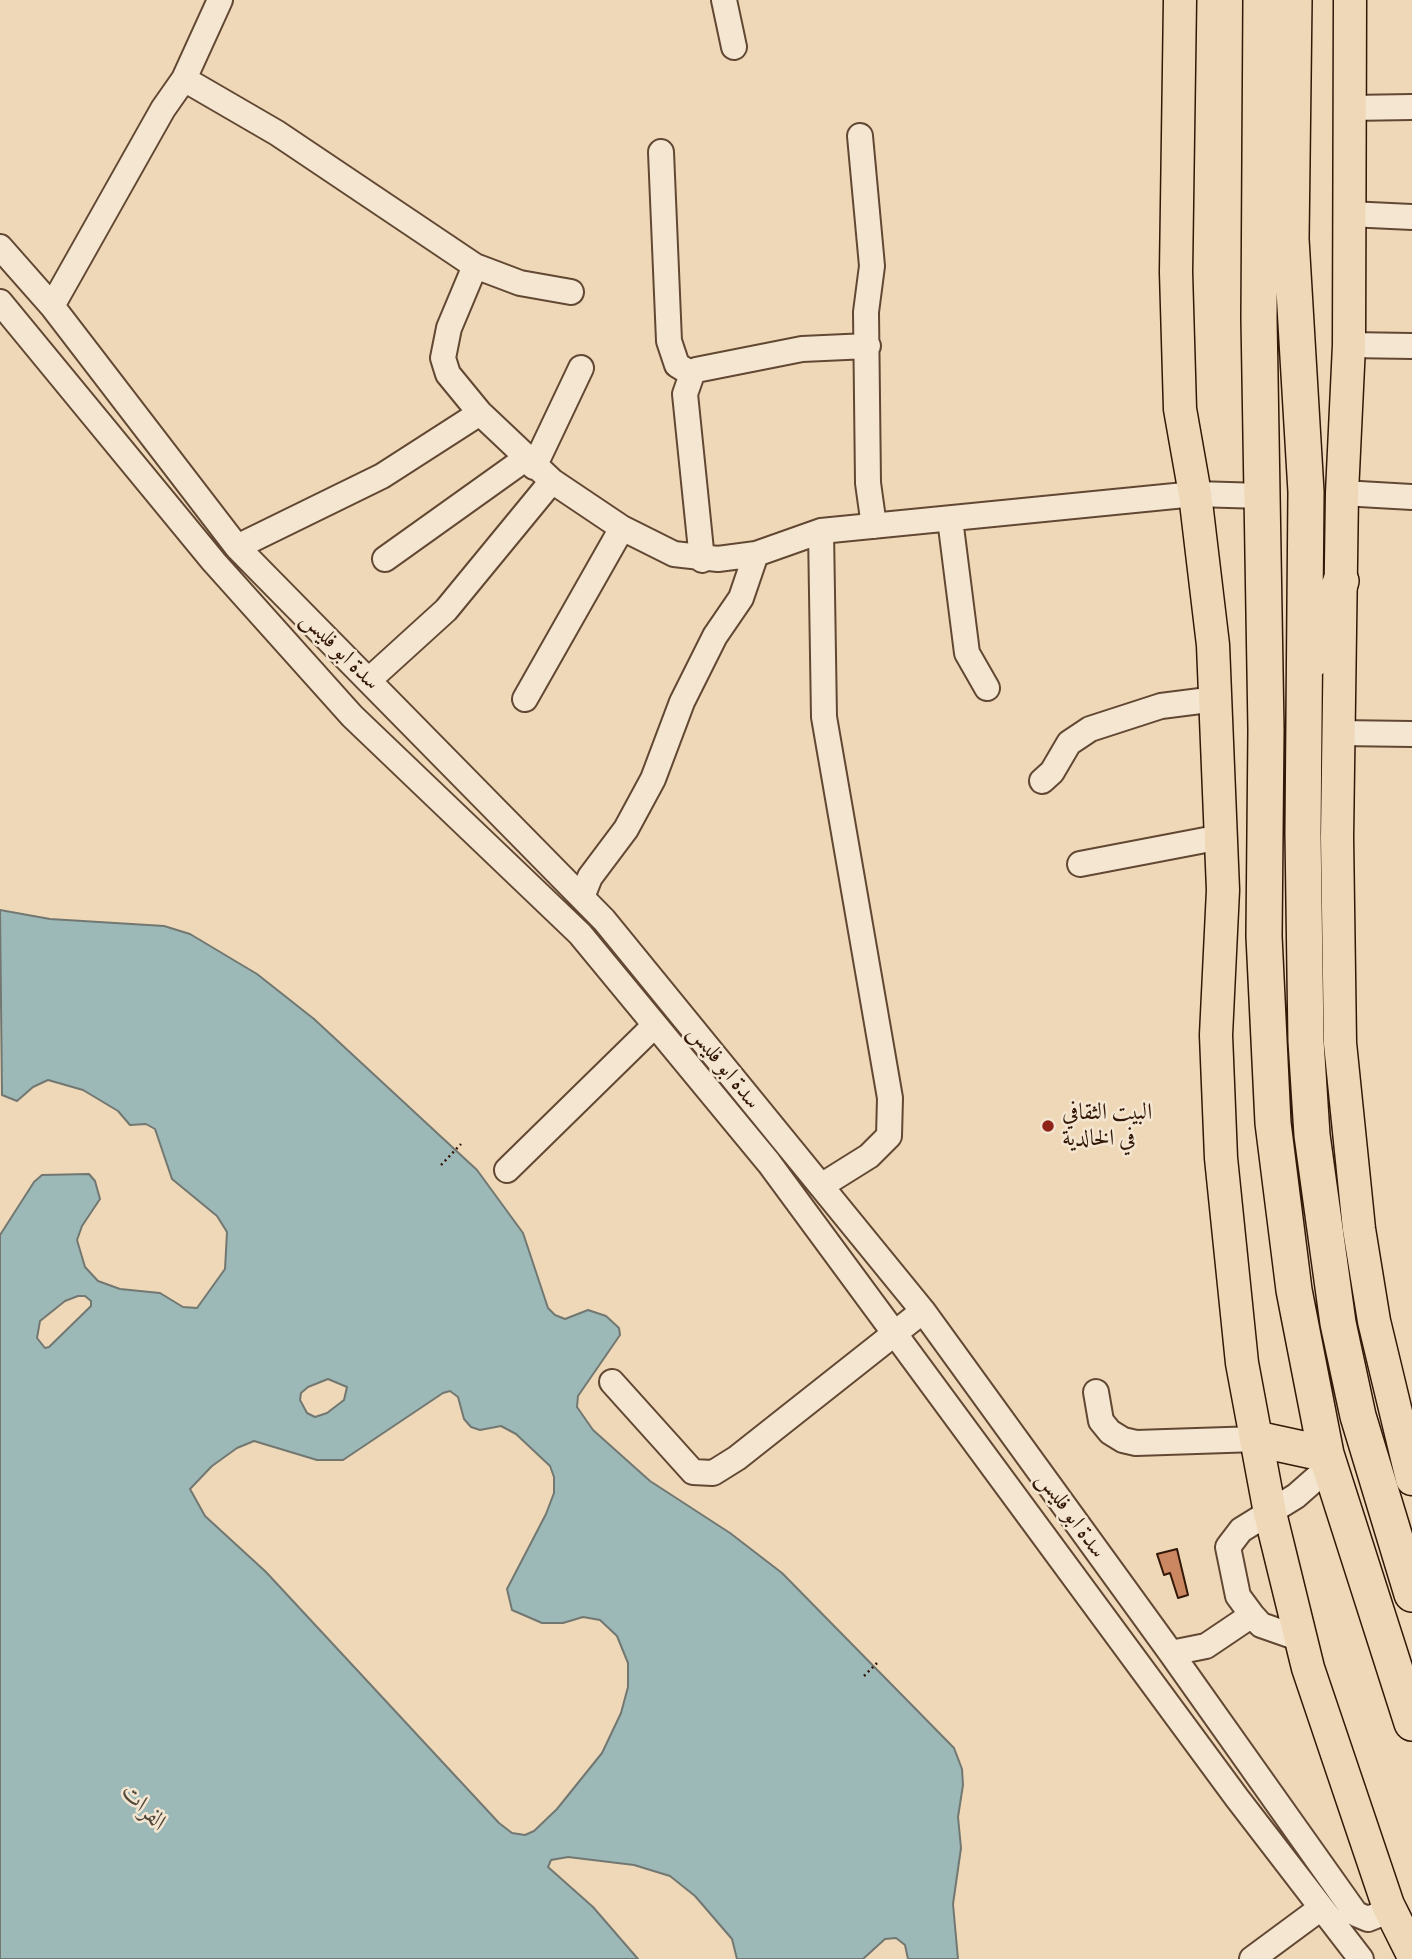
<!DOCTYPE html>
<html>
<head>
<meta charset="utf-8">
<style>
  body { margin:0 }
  canvas { display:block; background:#eed8b8 }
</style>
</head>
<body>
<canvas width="1412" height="1959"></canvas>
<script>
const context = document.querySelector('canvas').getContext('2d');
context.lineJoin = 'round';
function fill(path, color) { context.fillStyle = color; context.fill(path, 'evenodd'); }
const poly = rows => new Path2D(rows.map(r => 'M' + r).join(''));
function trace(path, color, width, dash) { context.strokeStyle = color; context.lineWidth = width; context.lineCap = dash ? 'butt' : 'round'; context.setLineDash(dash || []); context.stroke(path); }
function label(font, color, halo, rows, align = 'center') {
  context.font = font + ' "EB Garamond",Amiri,serif'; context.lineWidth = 5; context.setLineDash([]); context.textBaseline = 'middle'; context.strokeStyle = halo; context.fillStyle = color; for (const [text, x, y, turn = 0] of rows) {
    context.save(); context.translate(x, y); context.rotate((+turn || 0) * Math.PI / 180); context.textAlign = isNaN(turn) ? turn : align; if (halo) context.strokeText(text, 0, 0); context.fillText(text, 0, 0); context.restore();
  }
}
const water = poly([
  [0,910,50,919,164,926,190,934,257,974,314,1019,477,1170,523,1233,548,1308,555,1315,565,1319,588,1310,606,1316,619,1328,620,1335,578,1396,577,1407,593,1430,650,1481,730,1533,782,1573,954,1748,962,1769,963,1785,958,1817,961,1848,953,1904,958,1959,908,1959,905,1945,896,1938,885,1939,863,1959,737,1959,732,1939,695,1896,670,1876,634,1865,568,1857,551,1860,548,1867,593,1907,638,1959,0,1959,0,1235,34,1182,42,1175,89,1174,95,1181,100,1199,82,1226,77,1240,85,1267,98,1281,120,1289,160,1293,183,1307,197,1308,225,1269,227,1232,217,1216,172,1179,155,1129,146,1124,130,1125,118,1111,83,1090,48,1080,33,1087,17,1101,2,1095,0,910],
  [78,1296,85,1296,91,1301,91,1306,49,1347,45,1348,37,1338,40,1321,65,1301,78,1296],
  [328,1379,347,1387,344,1400,327,1413,315,1417,307,1413,300,1400,301,1393,308,1387,328,1379],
  [450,1391,458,1397,464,1419,471,1427,480,1430,501,1426,516,1434,550,1466,554,1477,554,1493,546,1514,507,1589,512,1610,542,1623,563,1623,583,1617,600,1620,617,1636,628,1663,628,1687,621,1713,602,1753,557,1809,534,1831,525,1835,512,1833,499,1823,266,1572,205,1516,190,1489,212,1466,237,1448,254,1441,317,1460,343,1460,443,1393,450,1391]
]);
fill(water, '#9cb8b7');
trace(water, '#727871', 2);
const building = poly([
  [1177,1549,1188,1595,1178,1598,1170,1573,1164,1575,1157,1554,1177,1549]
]);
fill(building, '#ca8762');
trace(building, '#331807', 2);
const minor = poly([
  [724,0,734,47],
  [184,79,277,133,475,266,449,328,443,358,448,374,480,413,552,481,622,528,674,554,718,559,756,554,821,531,1195,494,1263,496],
  [1350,108,1412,107],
  [860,136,872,266,866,312,868,483,874,526],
  [661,152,669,341,677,365,692,374],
  [1349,214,1412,217],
  [0,247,52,306,237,547,604,920,923,1311,1171,1653,1356,1914,1368,1919,1378,1915,1388,1905],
  [475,266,520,283,571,292],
  [0,302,214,562,352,716,580,934,769,1163,1237,1798,1361,1959],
  [52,306,163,109,184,79,220,0],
  [1349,345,1412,346],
  [534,467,581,368],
  [1342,493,1412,497],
  [950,519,967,653,987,688],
  [237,547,382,476,480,413],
  [385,559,525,459],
  [702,560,685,394,692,374,696,370,802,349,868,346],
  [369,680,446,610,552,481],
  [525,699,622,528],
  [1339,733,1412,734],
  [1042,781,1052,772,1069,743,1090,729,1161,706,1216,699],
  [1080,864,1221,837],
  [582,897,590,877,626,829,653,779,682,702,715,636,741,598,756,554],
  [507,1170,655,1025],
  [821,1186,869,1156,889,1136,890,1098,824,717,821,531],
  [612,1382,693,1472,713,1473,737,1458,923,1311],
  [1096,1392,1101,1421,1110,1432,1123,1440,1136,1443,1257,1439],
  [1301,1639,1261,1625,1252,1615,1238,1596,1228,1547,1241,1530,1296,1496,1330,1466],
  [1171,1653,1206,1646,1252,1615],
  [1252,1959,1321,1908]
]);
const major = poly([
  [1180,0,1176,272,1180,409,1195,494,1213,645,1223,890,1216,1035,1221,1158,1242,1363,1270,1513,1308,1668,1388,1905,1412,1953],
  [1350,0,1349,345,1342,493,1337,837,1340,1043,1359,1229,1374,1321,1412,1479]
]);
const highway = poly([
  [1261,0,1259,318,1266,730,1264,936,1273,1123,1294,1290,1326,1454,1412,1723],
  [1294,0,1291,239,1306,492,1303,833,1306,1041,1312,1135,1338,1323,1358,1416,1412,1594],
  [1312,660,1341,581],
  [1257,1439,1326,1454]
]);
trace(minor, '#624833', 28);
trace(major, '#331807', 35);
trace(highway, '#331807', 38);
trace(poly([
  [441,1165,461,1144],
  [864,1676,877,1663]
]), '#331807', 2.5, [2, 3.5]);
trace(minor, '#f4e6d1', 24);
trace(major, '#eed8b8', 32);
trace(highway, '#eed8b8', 35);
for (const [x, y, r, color] of [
  [1048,1126,7,"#8f2418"]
]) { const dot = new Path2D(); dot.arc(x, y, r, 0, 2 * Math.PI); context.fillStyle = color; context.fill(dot); trace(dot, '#f4e6d1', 2.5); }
label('23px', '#331807', '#f4e6d1', [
  ["سدة ابو فليس",340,651,45],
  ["سدة ابو فليس",724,1067,51],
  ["سدة ابو فليس",1071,1515,54]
]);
label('23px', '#331807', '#f4e6d1', [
  ["البيت الثقافي",1062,1113],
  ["في الخالدية",1062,1139]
], 'left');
label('italic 24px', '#52483c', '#f4e6d1', [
  ["الفرات",144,1808,46]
]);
</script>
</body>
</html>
